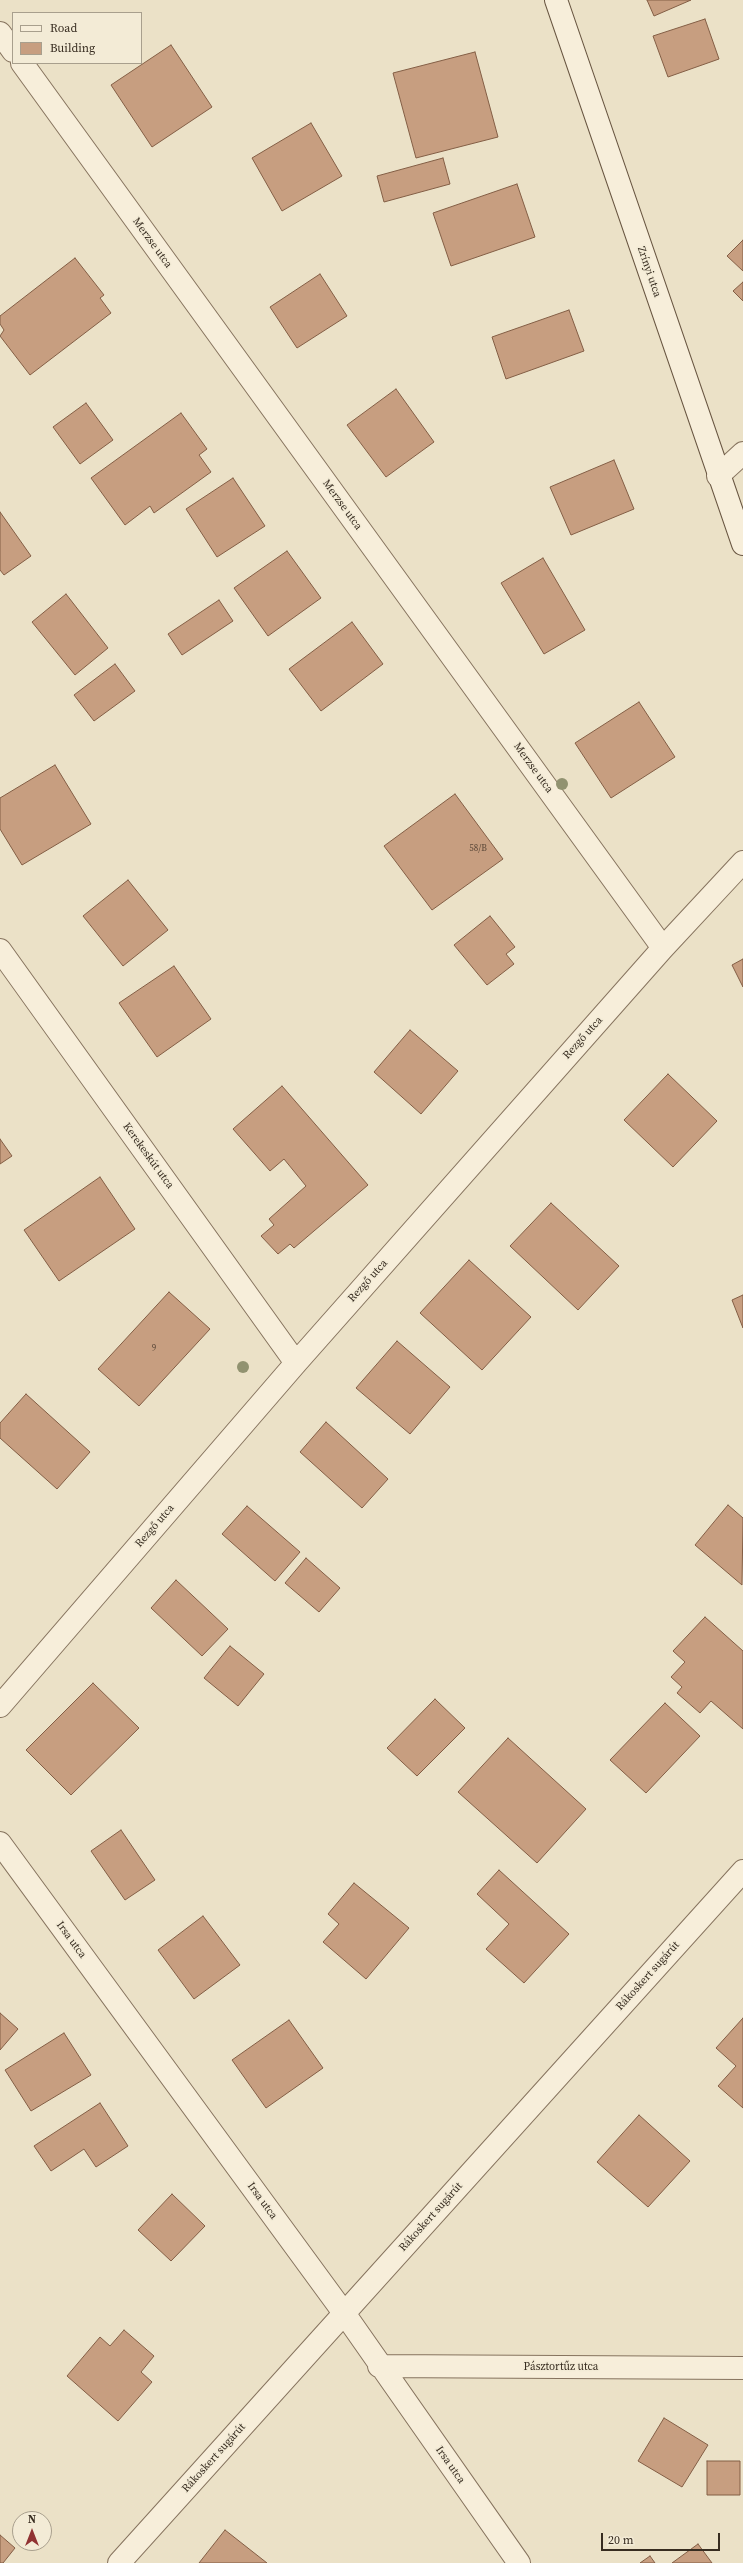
<!DOCTYPE html>
<html>
<head>
<meta charset="utf-8">
<style>
  body { margin:0 }
  #map { position:relative; width:743px; height:2563px; overflow:hidden; background:#ebe1c7; font-family:"Source Serif 4",serif }
  canvas { display:block }
  .legend { position:absolute; left:12px; top:12px; width:130px; height:52px; box-sizing:border-box; background:#f3ebd6; border:1px solid #a89f8d; margin:0; padding:5px 7px; list-style:none; font-size:12px; color:#372c20 }
  .legend li { display:flex; align-items:center; gap:8px; height:20px }
  .legend b { width:20px; border:1px solid #a89f8d }
  .north { position:absolute; left:12px; top:2511px; width:40px; height:40px; box-sizing:border-box; background:#f3ebd6; border:1px solid #a89f8d; border-radius:50%; rotate:0deg; font-size:11px; font-weight:700; line-height:16px; text-align:center; color:#372c20 }
  .north::after { content:''; display:block; margin:auto; width:14px; height:18px; background:#903232; clip-path:polygon(50% 0,100% 100%,50% 72%,0 100%) }
  .scale { position:absolute; left:601px; top:2533px; width:119px; height:18px; box-sizing:border-box; border:2px solid #372c20; border-top:0; padding-left:5px; font-size:12px; line-height:14px; white-space:nowrap; color:#372c20; -webkit-text-stroke:3px #f3ebd6; paint-order:stroke }
</style>
</head>
<body>
<div id="map">
<canvas width="743" height="2563"></canvas>
<ul class="legend">
<li><b style="height:5px;background:#f7eeda"></b>Road</li>
<li><b style="height:11px;background:#c79e80"></b>Building</li>
</ul>
<div class="north">N</div>
<div class="scale">20 m</div>
</div>
<script>
const context = document.querySelector('canvas').getContext('2d');
context.lineJoin = 'round';
function fill(path, color) { context.fillStyle = color; context.fill(path, 'evenodd'); }
const poly = rows => new Path2D(rows.map(r => 'M' + r).join(''));
function trace(path, color, width, dash) { context.strokeStyle = color; context.lineWidth = width; context.lineCap = dash ? 'butt' : 'round'; context.setLineDash(dash || []); context.stroke(path); }
function label(font, color, halo, rows, align = 'center') {
  context.font = font + ' "Source Serif 4",serif'; context.lineWidth = 3; context.setLineDash([]); context.textBaseline = 'middle'; context.strokeStyle = halo; context.fillStyle = color; for (const [text, x, y, turn = 0] of rows) {
    context.save(); context.translate(x, y); context.rotate((+turn || 0) * Math.PI / 180); context.textAlign = isNaN(turn) ? turn : align; if (halo) context.strokeText(text, 0, 0); context.fillText(text, 0, 0); context.restore();
  }
}
const building = poly([
  [647,0,691,0,654,16,647,0],
  [705,19,719,59,668,77,653,36,705,19],
  [171,45,212,107,152,147,111,85,171,45],
  [475,52,498,137,416,158,393,73,475,52],
  [311,123,342,176,282,211,252,158,311,123],
  [443,158,450,184,384,202,377,176,443,158],
  [517,184,535,237,451,266,433,213,517,184],
  [743,240,743,271,727,256,743,240],
  [75,258,104,295,100,298,111,313,30,375,0,336,4,330,0,324,0,316,75,258],
  [320,274,347,316,297,348,270,307,320,274],
  [743,282,743,301,733,291,743,282],
  [569,310,584,351,506,379,492,337,569,310],
  [396,389,434,442,386,477,347,425,396,389],
  [86,403,113,440,80,464,53,427,86,403],
  [181,413,207,449,199,455,211,472,154,513,150,506,125,525,91,478,181,413],
  [614,460,634,509,571,535,550,487,614,460],
  [233,478,265,526,217,557,186,509,233,478],
  [0,512,31,556,4,575,0,570,0,512],
  [287,551,321,598,268,636,234,588,287,551],
  [543,558,585,630,544,654,501,583,543,558],
  [66,594,108,648,75,675,32,622,66,594],
  [219,600,233,621,182,655,168,634,219,600],
  [352,622,383,664,321,711,289,669,352,622],
  [115,664,135,691,94,721,74,695,115,664],
  [639,702,675,757,611,798,575,743,639,702],
  [55,765,91,824,22,865,0,829,0,798,55,765],
  [455,794,503,859,432,910,384,846,455,794],
  [128,880,168,930,123,966,83,916,128,880],
  [490,916,515,947,506,954,514,964,487,985,454,945,490,916],
  [743,959,743,987,732,965,743,959],
  [174,966,211,1019,157,1057,119,1003,174,966],
  [410,1030,458,1071,421,1114,374,1072,410,1030],
  [668,1074,717,1121,673,1167,624,1120,668,1074],
  [282,1086,368,1185,294,1248,290,1244,278,1254,261,1236,274,1225,269,1219,306,1186,284,1159,270,1171,233,1129,282,1086],
  [0,1139,12,1156,0,1164,0,1139],
  [100,1177,135,1229,59,1281,24,1230,100,1177],
  [551,1203,619,1266,578,1310,510,1246,551,1203],
  [469,1260,531,1317,482,1370,420,1313,469,1260],
  [169,1292,210,1329,139,1406,98,1369,169,1292],
  [743,1295,743,1328,732,1300,743,1295],
  [397,1341,450,1387,410,1434,356,1388,397,1341],
  [26,1394,90,1452,57,1489,0,1438,0,1423,26,1394],
  [326,1422,388,1479,362,1508,300,1452,326,1422],
  [728,1505,743,1518,742,1585,695,1545,728,1505],
  [247,1506,300,1552,275,1581,222,1534,247,1506],
  [306,1558,340,1588,319,1612,285,1583,306,1558],
  [176,1580,228,1629,202,1656,151,1608,176,1580],
  [705,1617,743,1651,743,1729,711,1701,700,1713,677,1693,682,1687,671,1677,685,1662,673,1651,705,1617],
  [230,1646,264,1674,238,1706,204,1678,230,1646],
  [93,1683,139,1728,71,1795,26,1750,93,1683],
  [435,1699,465,1728,417,1776,387,1748,435,1699],
  [665,1703,700,1736,646,1793,610,1760,665,1703],
  [508,1738,586,1809,537,1863,458,1792,508,1738],
  [121,1830,155,1880,125,1900,91,1851,121,1830],
  [499,1870,569,1934,524,1983,486,1949,509,1924,477,1894,499,1870],
  [354,1883,409,1928,366,1979,323,1942,339,1924,328,1914,354,1883],
  [203,1916,240,1965,194,1999,158,1950,203,1916],
  [0,2013,18,2029,0,2050,0,2013],
  [743,2018,743,2108,718,2086,736,2066,716,2048,743,2018],
  [289,2020,323,2068,266,2108,232,2060,289,2020],
  [64,2033,91,2075,31,2111,5,2070,64,2033],
  [100,2103,128,2146,96,2167,84,2149,51,2171,34,2146,100,2103],
  [639,2115,690,2161,648,2207,597,2162,639,2115],
  [172,2194,205,2226,171,2261,138,2230,172,2194],
  [124,2330,154,2356,141,2372,152,2382,118,2421,67,2376,100,2337,110,2346,124,2330],
  [664,2418,708,2445,682,2487,638,2461,664,2418],
  [707,2461,740,2461,740,2495,707,2495,707,2461],
  [225,2530,267,2563,199,2563,225,2530],
  [0,2535,15,2548,3,2563,0,2563,0,2535],
  [698,2544,712,2563,672,2563,698,2544],
  [650,2556,655,2563,640,2563,650,2556]
]);
fill(building, '#c79e80');
trace(building, '#835e45', 1);
const street = poly([
  [0,33,13,51],
  [22,63,663,948],
  [718,476,743,453],
  [0,950,296,1363],
  [0,1706,296,1363,663,948,743,862],
  [0,1843,344,2313,519,2563],
  [379,2366,743,2368],
  [119,2563,743,1871]
]);
const secondary = poly([
  [556,0,743,544]
]);
trace(street, '#86735e', 24);
trace(secondary, '#685541', 24);
trace(street, '#f7eeda', 22);
trace(secondary, '#f7eeda', 22);
context.fillStyle = '#919270';
for (const [x, y] of [
  [562,784],
  [243,1367]
]) { context.beginPath(); context.arc(x, y, 6, 0, 2 * Math.PI); context.fill(); }
label('9px', '#5b4838', null, [
  ["58/B",478,849],
  ["9",154,1349]
]);
label('11px', '#372c20', '#f3ebd6', [
  ["Merzse utca",152,243,54],
  ["Zrínyi utca",649,272,71],
  ["Merzse utca",342,505,54],
  ["Merzse utca",533,768,54],
  ["Rezgő utca",583,1038,-48],
  ["Kerekeskút utca",148,1156,54],
  ["Rezgő utca",368,1281,-48],
  ["Rezgő utca",155,1526,-49],
  ["Irsa utca",71,1940,54],
  ["Rákoskert sugárút",648,1976,-48],
  ["Irsa utca",262,2201,54],
  ["Rákoskert sugárút",431,2217,-48],
  ["Pásztortűz utca",561,2367],
  ["Rákoskert sugárút",214,2458,-48],
  ["Irsa utca",450,2465,55]
]);
</script>
</body>
</html>
